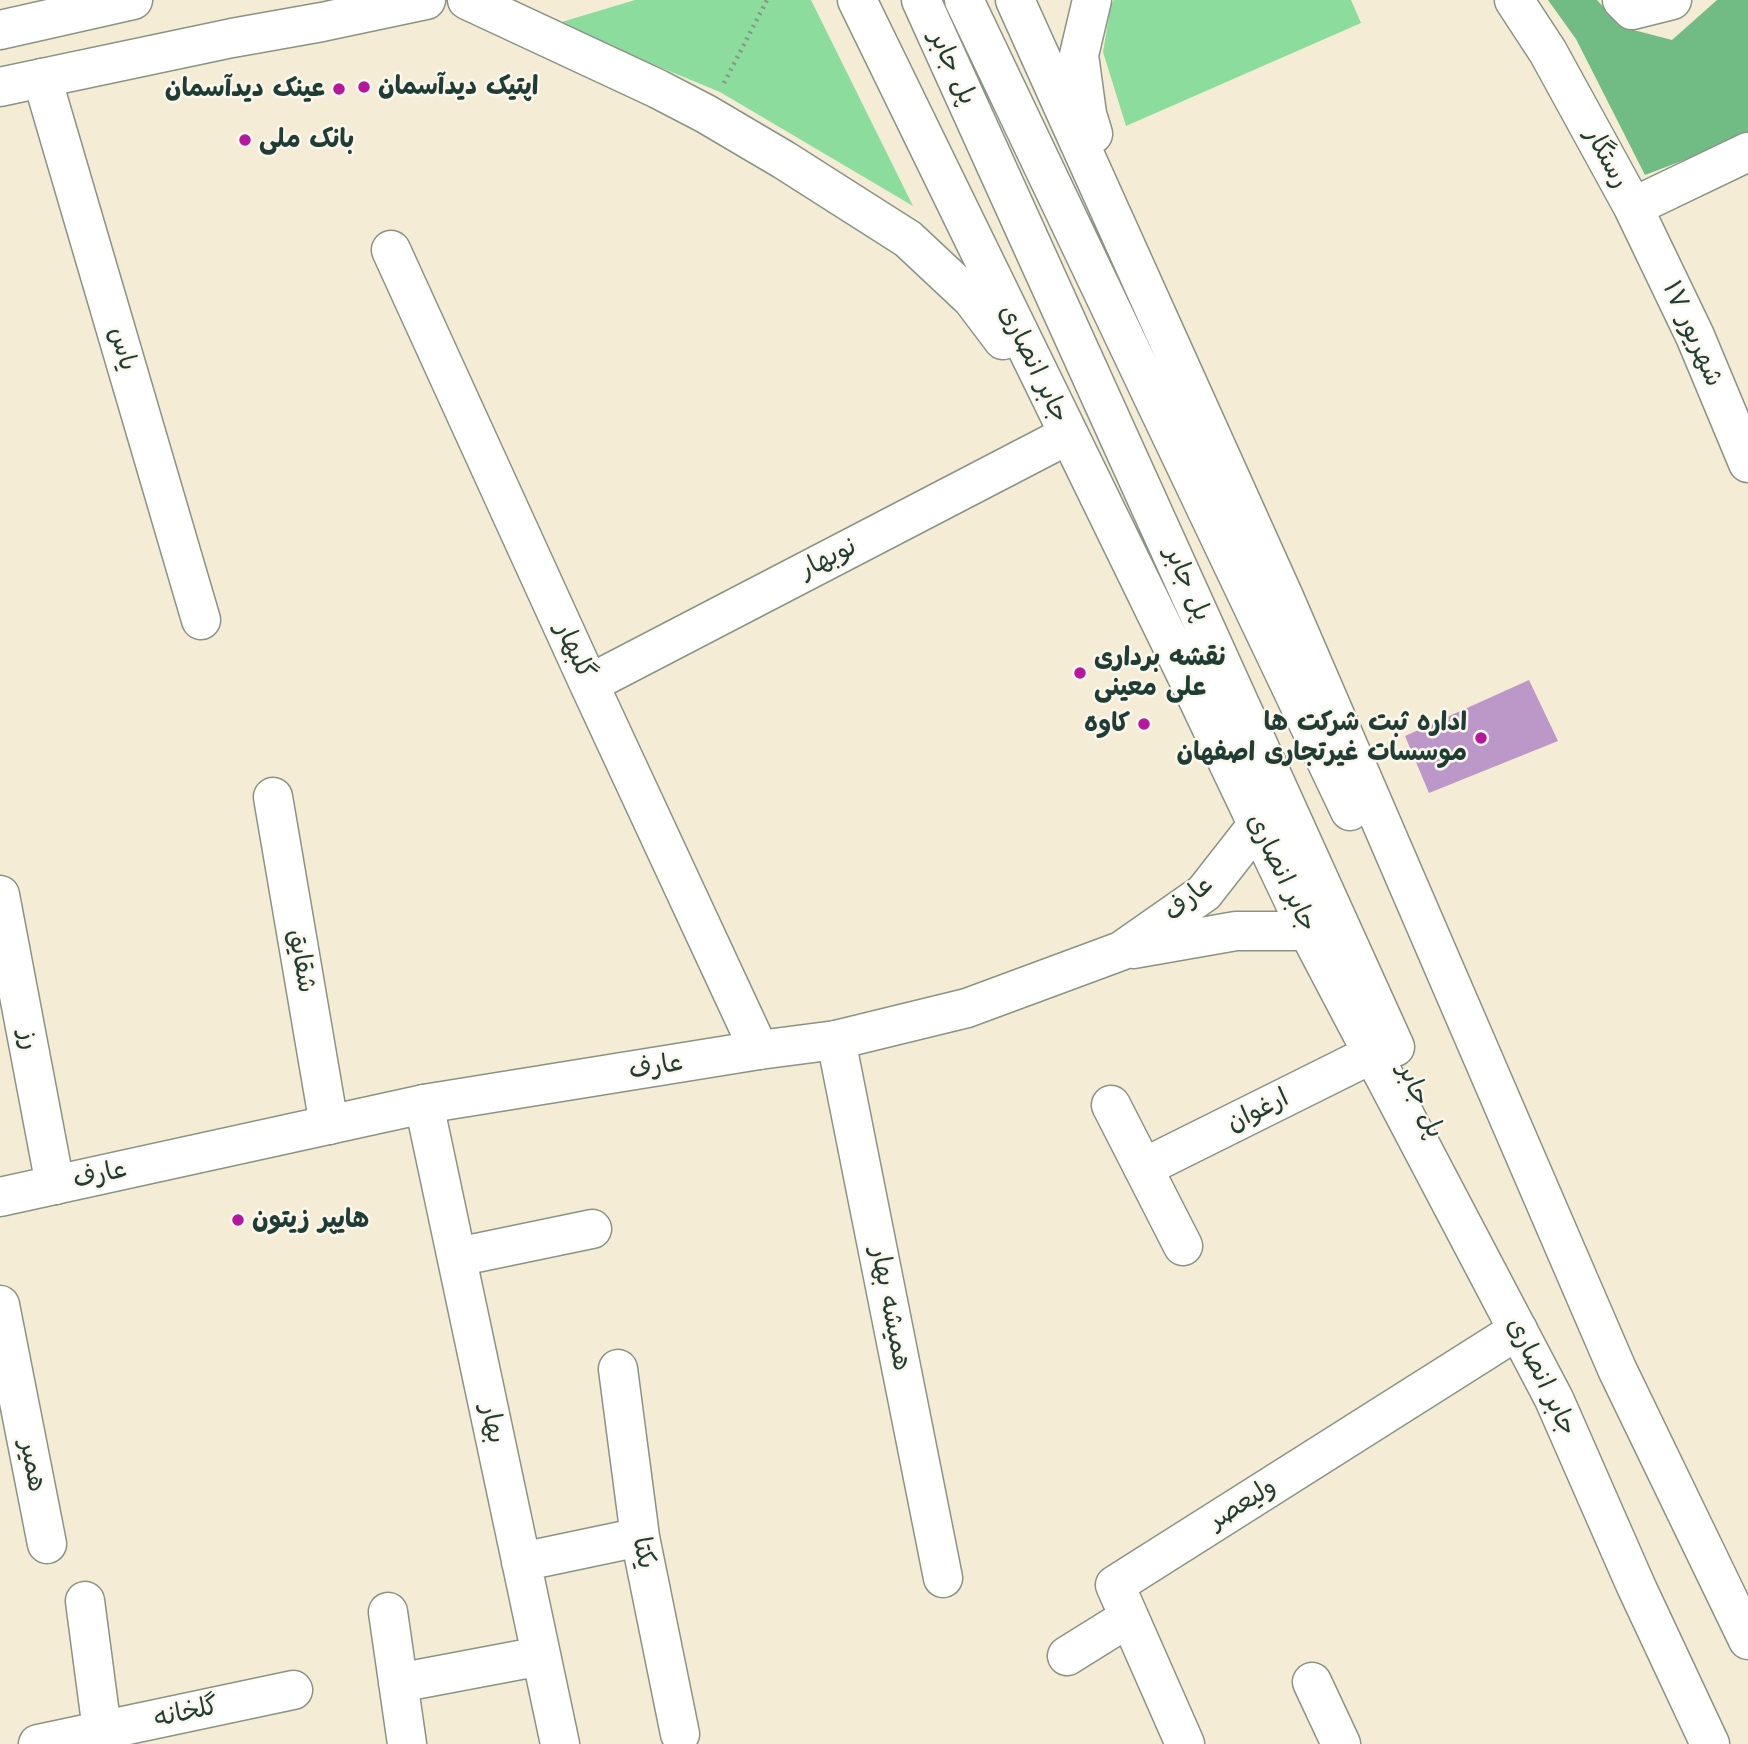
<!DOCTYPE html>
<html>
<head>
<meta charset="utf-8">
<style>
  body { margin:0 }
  canvas { display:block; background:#f4ecd5 }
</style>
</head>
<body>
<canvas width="1748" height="1744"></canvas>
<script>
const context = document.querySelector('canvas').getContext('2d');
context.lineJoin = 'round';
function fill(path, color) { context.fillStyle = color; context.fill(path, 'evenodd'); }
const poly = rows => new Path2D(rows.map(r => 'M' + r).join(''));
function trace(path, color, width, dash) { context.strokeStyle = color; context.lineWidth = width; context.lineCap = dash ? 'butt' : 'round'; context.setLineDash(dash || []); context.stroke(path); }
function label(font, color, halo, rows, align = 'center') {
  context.font = font + ' "Shantell Sans","Playpen Sans Arabic",sans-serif'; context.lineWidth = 5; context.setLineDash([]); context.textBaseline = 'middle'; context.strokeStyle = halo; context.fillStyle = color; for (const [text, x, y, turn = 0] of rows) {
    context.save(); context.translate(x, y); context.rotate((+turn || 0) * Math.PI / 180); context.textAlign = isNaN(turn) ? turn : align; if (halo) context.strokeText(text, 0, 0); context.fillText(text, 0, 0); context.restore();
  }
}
fill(poly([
  [635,0,811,0,913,206,720,92,555,24],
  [1114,0,1351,0,1361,23,1126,126,1103,52,1111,5]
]), '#8cdd9d');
fill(poly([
  [1548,0,1597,0,1622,27,1672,40,1717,0,1748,0,1748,132,1708,151,1645,175,1576,39]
]), '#71bc84');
fill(poly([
  [1529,680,1558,741,1429,793,1405,736]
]), '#bc98c9');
const minor = poly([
  [1514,0,1548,52,1633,207,1748,152],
  [1622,0,1632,10,1672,0],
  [42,78,201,620],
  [1633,207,1695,336,1748,463],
  [391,250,589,684,759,1050],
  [589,684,1068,435],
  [273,797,329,1125],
  [0,895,55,1185],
  [836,1040,943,1578],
  [424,1104,560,1744],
  [1111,1105,1183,1246],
  [1143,1168,1372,1054],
  [457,1257,592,1229],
  [0,1305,47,1544],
  [618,1369,640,1537,680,1734],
  [521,1562,640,1537],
  [85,1601,102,1730],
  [388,1612,407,1744],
  [1067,1656,1128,1618],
  [1312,1682,1341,1744],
  [398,1683,541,1656],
  [38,1744,293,1690],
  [1185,1744,1115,1585,1518,1330]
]);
const major = poly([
  [467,0,658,89,706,114,784,160,908,239,972,299,1003,340],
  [857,0,1194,691,1308,931,1554,1399,1636,1586,1710,1744],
  [921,0,1395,1047],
  [964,0,1350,811],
  [1015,0,1284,597,1617,1369,1748,1640],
  [1092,0,1079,55,1087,114,1093,134],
  [0,30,133,0],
  [0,87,232,38,322,22,426,0],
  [1133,949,1236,931,1308,931],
  [0,1197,424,1104,759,1050,836,1040,967,1008,1121,951,1204,893,1258,824]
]);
trace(minor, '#8a9484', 41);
trace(major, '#8a9484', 41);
trace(poly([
  [724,83,767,0]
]), '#8a9484', 4.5, [2, 5]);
trace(minor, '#fff', 38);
trace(major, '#fff', 38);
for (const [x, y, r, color] of [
  [364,87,7,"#b5179e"],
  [339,89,7,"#b5179e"],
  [245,140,7,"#b5179e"],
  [1080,673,7,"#b5179e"],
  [1144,724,7,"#b5179e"],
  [1481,738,7,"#b5179e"],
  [238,1220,7,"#b5179e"]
]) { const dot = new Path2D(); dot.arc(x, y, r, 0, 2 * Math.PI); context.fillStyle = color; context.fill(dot); trace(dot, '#fbf7ec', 2.5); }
label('26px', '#1f3d34', '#fbf7ec', [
  ["پل جابر",952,68,65],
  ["رستگار",1606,158,61],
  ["۱۷ شهریور",1692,334,66],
  ["یاس",122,349,74],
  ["جابر انصاری",1033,364,64],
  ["نوبهار",828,559,-27],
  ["پل جابر",1187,584,66],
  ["گلبهار",574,651,65],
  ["جابر انصاری",1281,873,64],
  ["عارف",1189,899,-40],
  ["شقایق",301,961,80],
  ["رز",28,1040,79],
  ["عارف",656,1067,-9],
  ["پل جابر",1420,1101,66],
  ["ارغوان",1258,1111,-26],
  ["عارف",100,1175,-12],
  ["همیشه بهار",890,1309,79],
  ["جابر انصاری",1541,1377,64],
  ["بهار",492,1424,78],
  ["همیر",32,1466,79],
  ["ولیعصر",1243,1504,-32],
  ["یکتا",643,1553,79],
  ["گلخانه",186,1713,-12]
]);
label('bold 26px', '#1f3d34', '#fbf7ec', [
  ["اپتیک دیدآسمان",378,87],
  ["عینک دیدآسمان",325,89,"right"],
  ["بانک ملی",259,140],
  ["نقشه برداری",1094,658],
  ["علی معینی",1094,688],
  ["اداره ثبت شرکت ها",1467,723,"right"],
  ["موسسات غیرتجاری اصفهان",1467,753,"right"],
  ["کاوه",1130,724,"right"],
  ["هایپر زیتون",252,1220]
], 'left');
</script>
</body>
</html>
